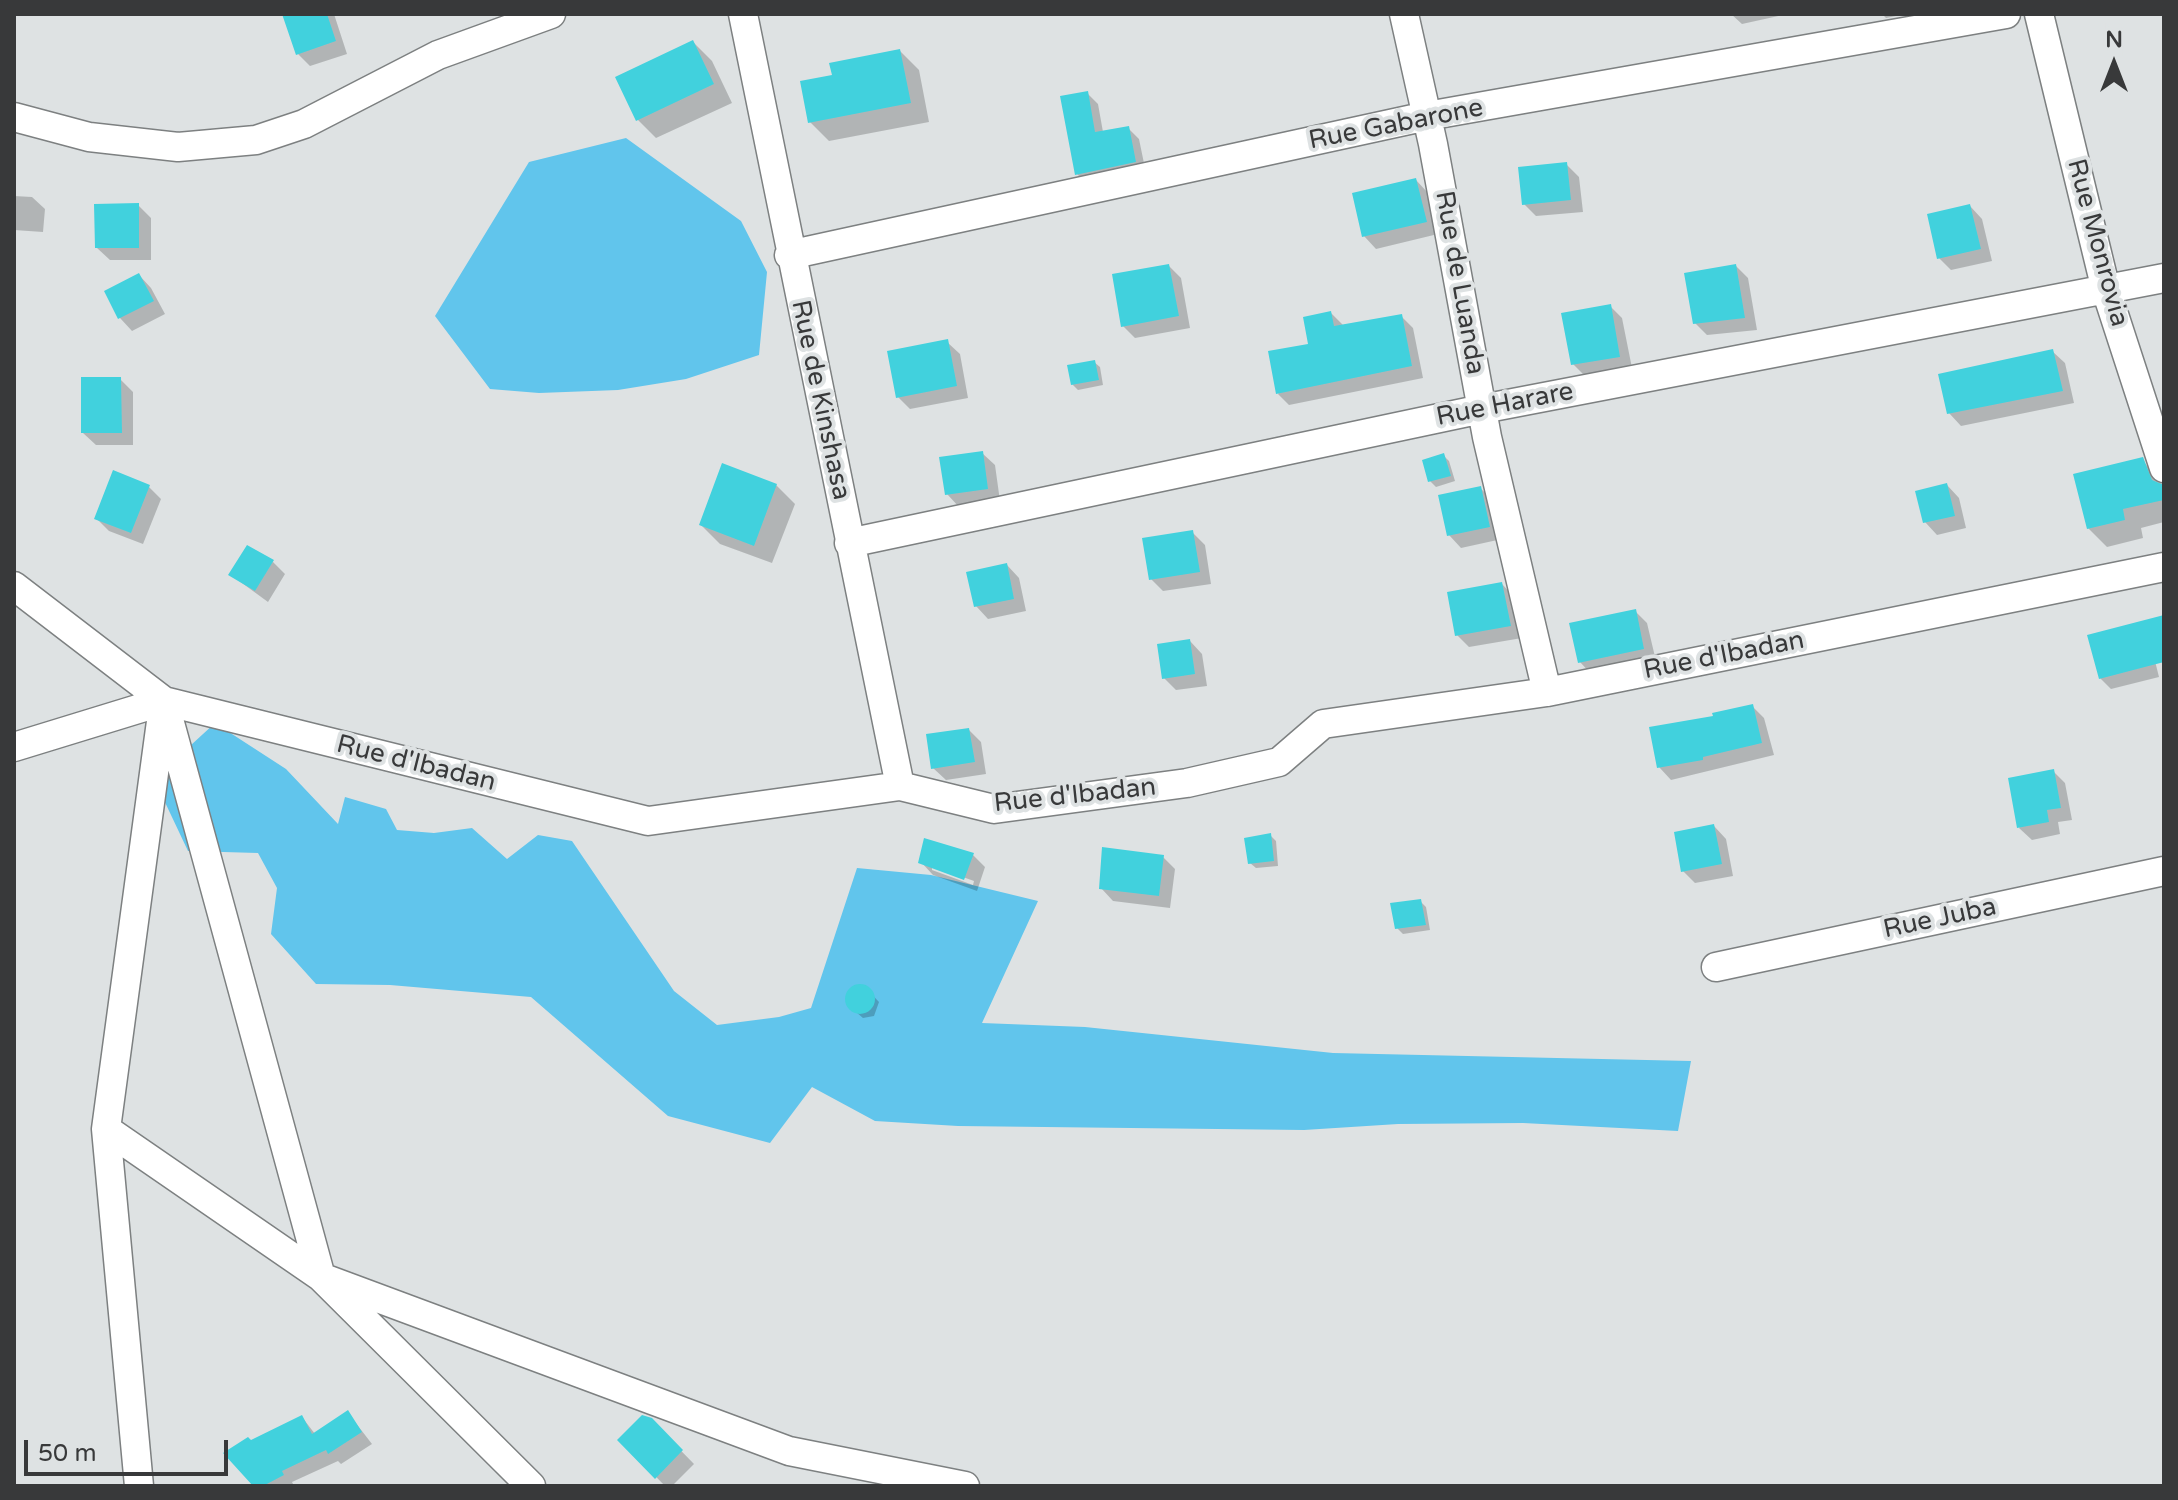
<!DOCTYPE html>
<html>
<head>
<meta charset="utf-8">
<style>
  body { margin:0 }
  #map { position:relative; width:2178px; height:1500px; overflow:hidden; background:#dee2e3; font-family:"Varela Round",sans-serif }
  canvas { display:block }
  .frame { position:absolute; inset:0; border:16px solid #38393a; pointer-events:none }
  .north { position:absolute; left:2074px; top:24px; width:80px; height:80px; -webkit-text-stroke:6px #dee2e3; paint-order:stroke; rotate:0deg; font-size:22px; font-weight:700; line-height:32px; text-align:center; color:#38393a }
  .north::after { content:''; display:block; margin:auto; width:28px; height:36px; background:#38393a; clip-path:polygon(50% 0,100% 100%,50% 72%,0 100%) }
  .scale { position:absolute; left:24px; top:1440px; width:204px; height:36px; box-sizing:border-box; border:4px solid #38393a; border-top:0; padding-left:10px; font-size:24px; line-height:28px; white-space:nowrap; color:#38393a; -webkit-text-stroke:6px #dee2e3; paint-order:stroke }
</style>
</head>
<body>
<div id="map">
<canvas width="2178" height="1500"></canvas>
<div class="frame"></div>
<div class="north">N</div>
<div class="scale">50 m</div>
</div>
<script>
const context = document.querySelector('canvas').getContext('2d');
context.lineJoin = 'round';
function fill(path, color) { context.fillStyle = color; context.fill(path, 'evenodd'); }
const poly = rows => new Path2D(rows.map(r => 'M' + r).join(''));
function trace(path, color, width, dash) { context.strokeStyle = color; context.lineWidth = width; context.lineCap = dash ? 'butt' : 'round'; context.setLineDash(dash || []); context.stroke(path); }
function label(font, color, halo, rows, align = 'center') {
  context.font = font + ' "Varela Round",sans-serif'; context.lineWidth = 8; context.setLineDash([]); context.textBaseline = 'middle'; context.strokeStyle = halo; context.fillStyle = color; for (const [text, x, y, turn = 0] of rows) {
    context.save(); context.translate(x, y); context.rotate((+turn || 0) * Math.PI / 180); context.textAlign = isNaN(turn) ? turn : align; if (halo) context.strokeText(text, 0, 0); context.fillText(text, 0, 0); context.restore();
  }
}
fill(poly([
  [626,138,741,221,767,272,759,355,686,379,618,390,539,393,490,389,435,316,529,162],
  [215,723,286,769,338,824,345,797,386,809,397,830,434,833,472,828,507,859,538,835,572,841,674,991,717,1025,779,1017,811,1008,857,868,931,875,1038,901,982,1023,1085,1027,1333,1053,1691,1061,1678,1131,1523,1123,1398,1124,1304,1130,958,1126,875,1121,812,1087,770,1143,668,1116,531,997,390,985,316,984,271,934,277,888,258,853,188,851,154,779]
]), '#61c5ec');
fill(poly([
  [284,14,334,14,347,54,310,66,298,54],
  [1731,14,1783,14,1783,15,1742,24],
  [1882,14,1906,14,1886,18],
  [693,42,712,61,732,103,656,138,637,119],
  [900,51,919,70,929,122,829,141,810,122],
  [1087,93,1098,104,1103,132,1128,128,1139,139,1146,173,1088,185,1077,174],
  [1566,164,1579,177,1583,212,1536,216,1524,204],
  [1416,180,1428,193,1438,234,1376,249,1364,236],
  [14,196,32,197,45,209,43,232,14,230],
  [138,205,151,218,151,260,110,260,97,248],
  [1970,206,1982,219,1992,261,1951,270,1939,258],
  [1169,266,1181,278,1190,328,1135,338,1123,326],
  [1736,266,1748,278,1757,330,1707,335,1695,323],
  [139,275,151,288,165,314,132,331,120,318,106,292],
  [1610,306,1622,318,1632,368,1586,377,1573,364],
  [1331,313,1343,325,1401,316,1413,328,1423,378,1289,405,1278,394],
  [947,342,960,354,968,398,910,409,898,397],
  [2052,351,2065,363,2074,403,1961,426,1949,413],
  [1094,362,1100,367,1103,385,1078,390,1072,384],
  [120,379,133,392,133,445,96,445,83,433],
  [982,453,995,465,1000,501,959,507,947,494],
  [1444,456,1449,461,1455,481,1436,487,1430,481],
  [2142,460,2164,486,2164,522,2141,528,2143,538,2107,547,2088,528],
  [776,485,795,504,772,563,720,544,701,525],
  [1947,485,1959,498,1966,528,1937,535,1925,522],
  [149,487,161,499,143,544,109,531,96,518],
  [1480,488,1493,500,1502,539,1461,548,1449,535],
  [1192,532,1205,545,1211,584,1163,591,1151,579],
  [273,562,285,574,268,602,231,575],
  [1007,565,1019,578,1026,611,988,619,976,606],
  [1502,584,1514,597,1522,638,1469,647,1457,635],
  [1635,611,1647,623,1656,661,1592,675,1580,662],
  [2164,617,2164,651,2153,653,2159,677,2111,689,2100,678],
  [1190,641,1202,654,1207,686,1176,690,1164,678],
  [1752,706,1764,718,1774,755,1671,780,1659,767,1715,718],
  [969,730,981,742,986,774,946,780,933,768],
  [2053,771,2065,783,2072,820,2058,822,2060,834,2032,840,2019,828],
  [1714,826,1726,839,1733,876,1695,883,1683,871],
  [1270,835,1276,841,1278,866,1256,868,1250,863],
  [973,855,985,867,977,891,933,875,921,862],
  [932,866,974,881,973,885,932,870],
  [1163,857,1175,869,1170,908,1113,901,1101,888],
  [1420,901,1426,907,1430,930,1403,934,1397,928],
  [855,986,864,986,879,1002,874,1016,863,1018,849,1006,848,993],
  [348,1413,372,1444,341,1464,338,1461,292,1482,294,1486,255,1486,251,1442,302,1417,315,1434],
  [651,1420,694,1464,672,1486,665,1486,620,1440]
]), '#0003');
fill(poly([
  [282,14,327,14,336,41,296,55],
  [693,40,714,84,636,121,615,77],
  [900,49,911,103,808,123,800,81,832,75,829,63],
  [1088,91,1095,132,1129,126,1136,162,1075,175,1060,96],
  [1567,162,1571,200,1522,205,1518,167],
  [1416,178,1427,222,1362,237,1352,193],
  [139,203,139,248,95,248,94,204],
  [1970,204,1981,249,1937,259,1927,214],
  [1169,264,1179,316,1121,327,1112,274],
  [1736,264,1745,318,1693,324,1684,273],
  [139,273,154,301,118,319,104,291],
  [1611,304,1620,357,1571,365,1561,313],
  [1331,311,1334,326,1402,314,1412,366,1276,394,1268,351,1308,344,1303,317],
  [948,339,957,386,896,398,887,351],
  [2053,349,2063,391,1947,414,1938,374],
  [1095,360,1099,380,1071,385,1067,365],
  [81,377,121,377,122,433,81,433],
  [983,451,988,489,945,495,939,457],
  [1444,453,1451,476,1428,482,1422,460],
  [2143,457,2152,480,2164,485,2164,500,2123,509,2125,520,2087,529,2073,474],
  [722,463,777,484,754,546,699,525],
  [113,470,150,485,131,533,94,519],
  [1947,483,1955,516,1923,523,1915,491],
  [1481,486,1490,527,1447,536,1438,495],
  [1193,530,1200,572,1149,580,1142,538],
  [247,545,274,560,255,591,228,575],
  [1007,563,1014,599,974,607,966,572],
  [1502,582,1511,626,1455,636,1447,592],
  [1636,609,1644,649,1578,663,1569,623],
  [2164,615,2164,662,2099,679,2087,635],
  [1190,639,1195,674,1162,679,1157,644],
  [1753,704,1762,743,1703,757,1703,760,1657,768,1649,727,1713,716,1712,713],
  [969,728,975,762,931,769,926,734],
  [2054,769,2061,808,2047,810,2049,822,2017,828,2008,778],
  [1714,824,1722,864,1681,872,1674,832],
  [1271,833,1274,861,1248,864,1244,838],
  [924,838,974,853,964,880,918,863],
  [1102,847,1164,855,1159,896,1099,889],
  [1421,899,1426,925,1395,929,1390,903],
  '845 999a15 15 0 1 1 30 0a15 15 0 1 1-30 0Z',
  [348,1410,362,1432,328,1454,326,1450,282,1471,284,1475,263,1486,253,1486,223,1453,248,1437,251,1440,302,1415,312,1434],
  [642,1415,652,1418,683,1450,655,1479,617,1440]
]), '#41d1dd');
const street = poly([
  [743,14,900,786],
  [1404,14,1433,144,1487,437,1547,692],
  [2039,14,2106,290,2164,468],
  [14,117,89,137,178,147,256,140,304,124,438,55,551,14],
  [789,255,1427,116,2006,14],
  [849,543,1482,409,2164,278],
  [14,586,164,701,648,821,900,786,994,809,1187,783,1279,762,1323,724,1547,692,2164,567],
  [164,701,321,1277,789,1451,965,1486],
  [14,747,164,701],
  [1716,967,2164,871],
  [106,1129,321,1277,531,1486],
  [139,1486,106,1129,162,714]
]);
trace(street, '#7d8081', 31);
trace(street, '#fff', 28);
label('26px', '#38393a', '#dee2e3', [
  ["Rue Gabarone",1396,125,-11],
  ["Rue Monrovia",2097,243,75],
  ["Rue de Luanda",1459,283,80],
  ["Rue de Kinshasa",820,400,78],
  ["Rue Harare",1505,405,-11],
  ["Rue d'Ibadan",1724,656,-11],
  ["Rue d'Ibadan",416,764,14],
  ["Rue d'Ibadan",1075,796,-6],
  ["Rue Juba",1940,919,-12]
]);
</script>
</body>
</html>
